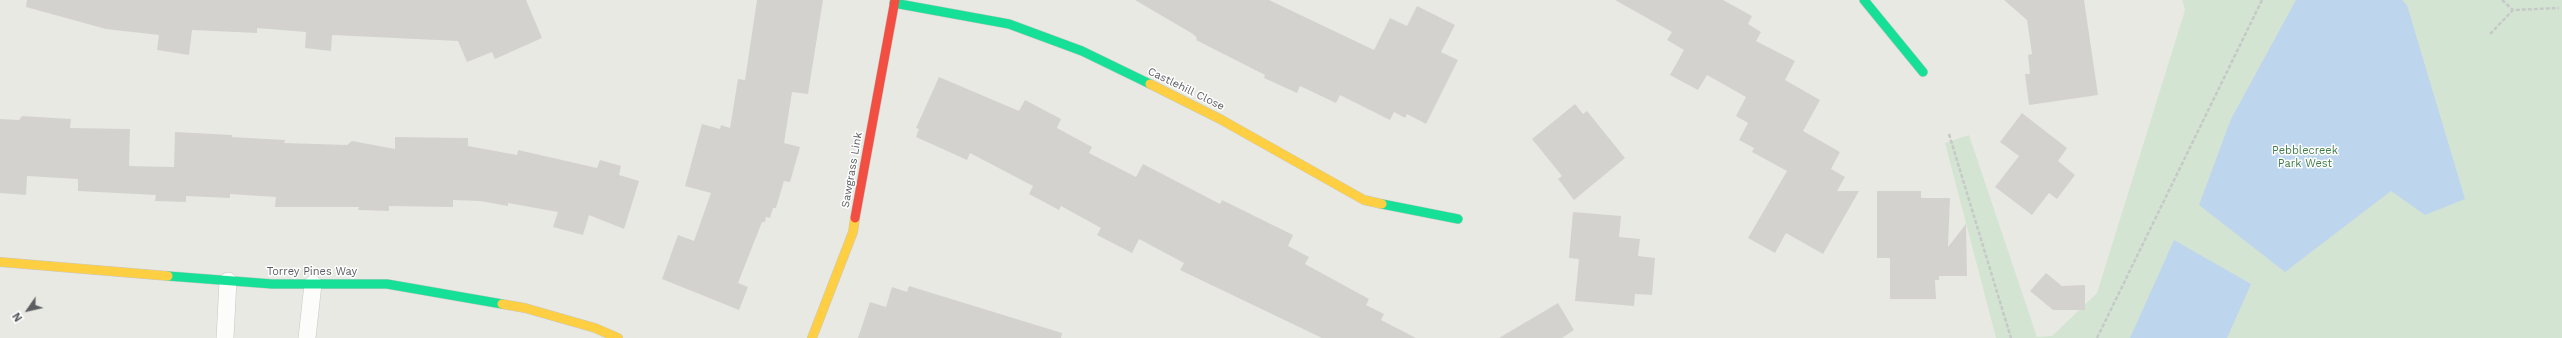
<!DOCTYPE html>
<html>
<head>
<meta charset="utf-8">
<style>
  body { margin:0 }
  #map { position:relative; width:2562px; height:338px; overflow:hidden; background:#e9e9e4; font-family:"Work Sans",sans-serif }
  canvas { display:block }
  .north { position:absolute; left:8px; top:290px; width:40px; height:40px; -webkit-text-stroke:3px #fff; paint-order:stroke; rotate:236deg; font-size:11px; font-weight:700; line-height:16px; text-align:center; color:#5b5d61 }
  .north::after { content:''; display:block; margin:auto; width:14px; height:18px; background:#5b5d61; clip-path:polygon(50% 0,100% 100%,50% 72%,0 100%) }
</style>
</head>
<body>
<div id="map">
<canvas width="2562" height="338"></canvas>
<div class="north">N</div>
</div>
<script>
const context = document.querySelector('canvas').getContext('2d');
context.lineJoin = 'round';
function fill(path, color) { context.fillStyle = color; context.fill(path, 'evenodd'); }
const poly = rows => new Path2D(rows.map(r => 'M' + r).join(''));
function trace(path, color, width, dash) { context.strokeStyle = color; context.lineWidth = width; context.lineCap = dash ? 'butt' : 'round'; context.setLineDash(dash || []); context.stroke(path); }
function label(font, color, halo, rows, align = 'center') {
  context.font = font + ' "Work Sans",sans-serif'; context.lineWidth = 3; context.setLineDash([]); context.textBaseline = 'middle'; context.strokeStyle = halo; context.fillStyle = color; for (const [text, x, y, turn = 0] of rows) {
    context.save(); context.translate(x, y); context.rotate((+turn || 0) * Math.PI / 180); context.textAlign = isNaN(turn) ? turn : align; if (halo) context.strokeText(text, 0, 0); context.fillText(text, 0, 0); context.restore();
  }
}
fill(poly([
  [2182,0,2562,0,2562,338,1996,338,1945,143,1969,135,2037,337,2052,336,2097,293,2185,10]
]), '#d4e4d3');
fill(poly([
  [2296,0,2402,0,2407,5,2465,199,2425,215,2391,191,2285,272,2199,205,2231,119],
  [2174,240,2251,284,2227,338,2130,338]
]), '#bed5ee');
fill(poly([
  [27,0,526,0,542,38,495,59,492,52,467,62,458,41,332,35,331,51,305,48,306,32,257,28,257,33,192,30,189,55,157,50,159,35,106,29,26,7],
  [757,0,823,0,808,94,792,92,784,143,800,147,790,182,784,181,776,208,773,208,770,218,766,217,765,222,762,222,738,283,748,287,739,310,662,279,678,235,694,241,711,193,685,186,702,124,720,129,721,125,730,128,738,79,745,80],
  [1135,0,1269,0,1374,50,1390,18,1407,26,1417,6,1455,25,1441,52,1458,60,1426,124,1407,114,1405,118,1394,112,1390,120,1340,95,1336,103,1300,86,1297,93,1264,78,1265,75,1196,40,1197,38,1193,34],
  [1615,0,1723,0,1752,16,1748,24,1761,32,1756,41,1795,61,1785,80,1820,100,1803,131,1840,152,1831,169,1845,177,1837,191,1859,191,1823,254,1786,233,1775,253,1748,238,1787,171,1752,152,1754,148,1739,140,1748,123,1736,116,1746,97,1707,75,1698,90,1670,75,1684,50,1667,40,1672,32],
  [2004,0,2084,0,2098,95,2029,105,2025,74,2030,74,2028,55,2032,54,2027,20],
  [939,77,1019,111,1025,100,1061,119,1057,128,1092,147,1089,153,1136,177,1143,164,1220,204,1222,200,1293,235,1288,246,1309,257,1305,264,1369,299,1366,305,1384,314,1381,320,1416,338,1322,338,1180,270,1184,263,1139,239,1132,253,1097,235,1101,228,1061,206,1059,210,1029,194,1033,186,970,153,967,160,916,137,919,129,916,128],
  [1575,104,1583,114,1587,111,1625,158,1574,200,1558,179,1562,176,1532,139],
  [2022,113,2067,148,2058,161,2075,175,2057,199,2049,193,2032,215,1995,187,2019,156,2000,142],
  [22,116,71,119,70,128,130,129,129,166,174,167,175,132,232,135,232,137,285,140,284,143,347,145,352,141,395,149,395,137,468,138,468,146,517,155,518,150,597,168,600,160,621,166,619,175,639,181,624,229,589,215,583,235,553,227,558,212,508,203,508,206,480,201,453,200,453,207,389,206,389,211,358,210,359,207,275,207,276,197,230,194,230,198,186,196,186,202,155,201,156,195,78,191,78,179,27,176,26,195,0,193,0,119,19,120],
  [1877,191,1921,191,1921,198,1950,198,1948,247,1966,224,1967,276,1939,276,1939,280,1935,280,1936,299,1890,299,1890,258,1877,258],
  [1573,212,1621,216,1619,237,1640,239,1638,256,1655,258,1652,295,1635,294,1634,306,1575,301,1579,259,1569,258],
  [2046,273,2062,286,2085,285,2085,310,2053,310,2030,291],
  [909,286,1062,333,1061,338,858,338,870,302,886,307,892,287,907,292],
  [1558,303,1574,330,1562,338,1499,338]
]), '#d3d2cf');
const lane = poly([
  [225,338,228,281],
  [307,338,313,284]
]);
const fast = poly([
  [1864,0,1923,72],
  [894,3,1009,24,1082,51,1150,84],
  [1382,204,1458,219],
  [168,276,272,284,387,284,502,304]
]);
const slow = poly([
  [1150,84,1220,119,1364,200,1382,204],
  [0,262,168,276],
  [502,304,525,308,595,328,618,338],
  [812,338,853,232,855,218]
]);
const jam = poly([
  [855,218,895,0]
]);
trace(lane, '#c5c5c5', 18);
trace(fast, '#c6c7c6', 10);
trace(slow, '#c6c7c6', 10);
trace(jam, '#c6c7c6', 10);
trace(poly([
  [2502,0,2513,10],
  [2490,34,2513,10,2559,8],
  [1949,134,2011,338],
  [2097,338,2262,0]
]), '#c5c9c7', 2.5, [4, 2]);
trace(lane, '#fcfcfb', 17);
trace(fast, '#16e098', 9);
trace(slow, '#ffcf43', 9);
trace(jam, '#f24e42', 9);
label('11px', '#5b5d61', '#fff', [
  ["Castlehill Close",1186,89,26],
  ["Sawgrass Link",852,170,-80],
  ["Torrey Pines Way",312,272]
]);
label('11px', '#3f7c48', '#fff', [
  ["Pebblecreek",2305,151],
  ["Park West",2305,164]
]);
</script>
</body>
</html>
